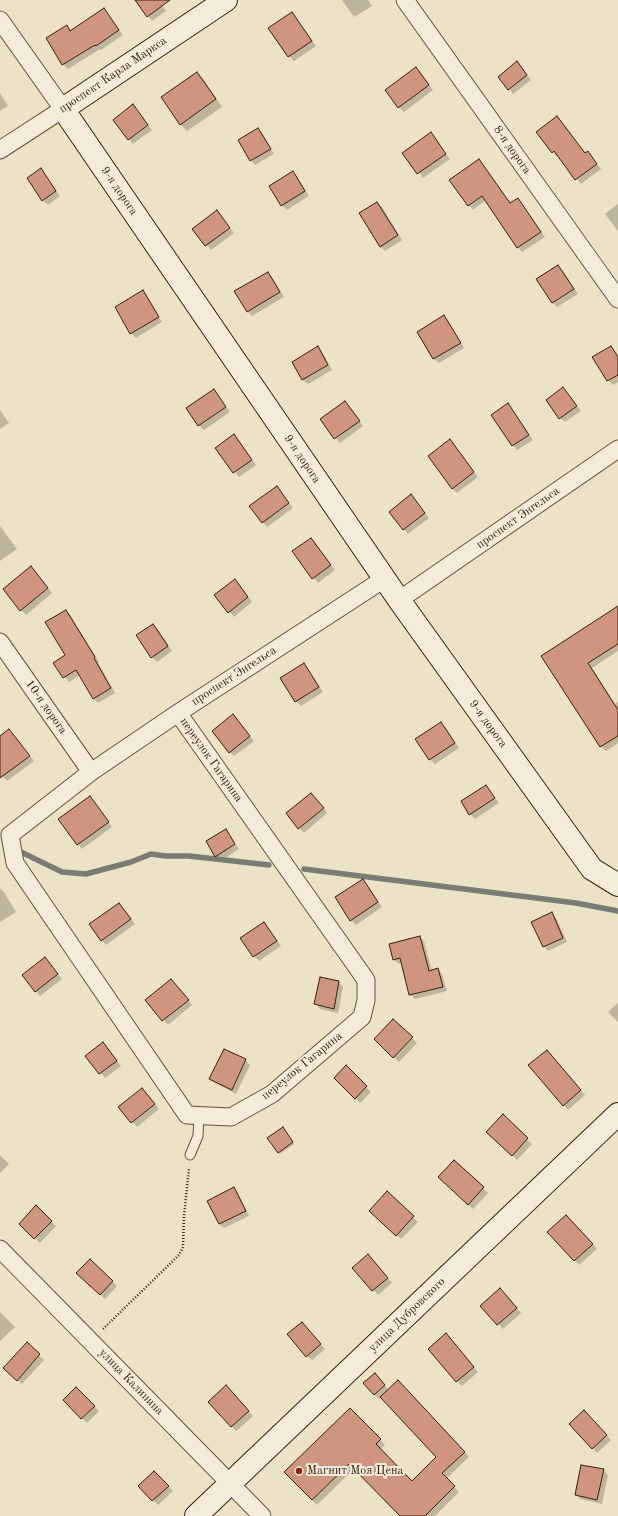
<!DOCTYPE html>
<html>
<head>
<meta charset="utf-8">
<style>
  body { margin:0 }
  canvas { display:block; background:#ece2c6 }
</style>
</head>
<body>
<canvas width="618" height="1516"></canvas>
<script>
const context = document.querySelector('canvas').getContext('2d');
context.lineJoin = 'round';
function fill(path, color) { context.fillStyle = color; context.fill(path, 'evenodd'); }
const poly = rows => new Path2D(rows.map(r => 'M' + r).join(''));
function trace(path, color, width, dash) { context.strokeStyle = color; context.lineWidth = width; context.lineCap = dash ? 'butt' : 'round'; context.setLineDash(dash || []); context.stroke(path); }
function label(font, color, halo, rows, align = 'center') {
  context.font = font + ' "Old Standard TT",serif'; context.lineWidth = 4; context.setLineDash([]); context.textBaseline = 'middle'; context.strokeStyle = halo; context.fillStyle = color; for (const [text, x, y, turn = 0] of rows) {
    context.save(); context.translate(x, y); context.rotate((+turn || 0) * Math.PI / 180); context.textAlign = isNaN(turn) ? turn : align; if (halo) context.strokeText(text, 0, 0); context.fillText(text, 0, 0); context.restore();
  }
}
fill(poly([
  [136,0,158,0,166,11,152,21],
  [342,0,368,0,372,6,354,17],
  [104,9,123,35,101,50,100,49,68,69,63,64,67,26,71,31],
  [292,13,316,46,294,61,289,56],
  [521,67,531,80,513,94,499,77],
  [416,68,433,90,404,112,399,107],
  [197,73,204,80,222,107,187,131,180,124],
  [0,93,8,106,0,111],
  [137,110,152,130,133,144,114,120],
  [557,117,586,154,588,153,601,169,581,184,559,156,557,157,553,152],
  [258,129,263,134,274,154,255,165,251,160],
  [431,134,450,159,423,178,404,153],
  [478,160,511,204,518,199,522,204,545,237,522,252,518,247,486,200,473,210,469,205],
  [41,170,60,196,48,205,43,200],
  [293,172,297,177,309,196,287,210,282,205],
  [377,203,382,207,402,240,385,251,380,246],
  [618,204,618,231,605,214],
  [217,212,234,233,211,250,194,229],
  [558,266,563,271,578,294,557,307,553,303,538,280],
  [268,273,272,277,284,297,252,316,247,311],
  [143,292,147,296,162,322,136,338,131,333],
  [444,317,448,321,464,348,439,363,434,359,418,332],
  [611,347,618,356,618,382,613,385,608,380,594,357],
  [318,348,322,352,332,370,308,384,303,380,293,362],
  [563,389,581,411,565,422,560,418],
  [214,390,230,412,204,430,199,425],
  [345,402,363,426,340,443,321,419],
  [508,405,533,440,517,450,492,415],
  [0,410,9,423,0,429],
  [234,435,256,465,239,477,216,448],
  [450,441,478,477,457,493,452,488],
  [277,488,293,508,267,527,251,507],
  [415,500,429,518,408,534,404,529],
  [0,526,17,549,0,561],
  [311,539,335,570,318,583,294,551],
  [35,572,52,593,26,615,4,590],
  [239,585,252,602,234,617,216,595],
  [618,608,618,651,592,668,615,704,618,702,618,743,606,751,601,746,543,656],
  [66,611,71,616,99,662,98,663,115,693,98,703,93,698,80,675,69,682,55,663,66,655],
  [153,625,158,629,172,651,157,662,152,657],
  [304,664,308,669,323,692,301,706,296,701,282,678],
  [237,720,254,741,234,756,230,752],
  [441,723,446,728,459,748,435,764,430,759],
  [9,730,34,761,7,781,0,773,0,737],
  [486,786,499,803,475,819,470,814],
  [90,797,112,827,82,849,78,844],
  [316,798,327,813,304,833,299,828],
  [225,830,239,849,221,861,216,856],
  [363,880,367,885,382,907,356,925,351,920],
  [0,888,4,892,16,912,0,922],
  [123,908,135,924,106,945,102,940],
  [551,913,556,918,567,942,548,951,544,946],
  [264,923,281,946,259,961,254,956],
  [419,937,424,941,432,971,438,969,442,974,447,991,415,999,410,995,402,963,399,964,394,960],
  [49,963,62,979,40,996,36,991],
  [321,978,339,982,343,987,338,1013,320,1009,316,1004],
  [171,980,192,1005,168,1025,146,1000],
  [618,1003,618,1022,608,1012],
  [393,1020,417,1043,399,1062,375,1039],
  [103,1043,121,1066,105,1078,87,1056],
  [551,1056,585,1095,568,1110,530,1066],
  [245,1060,250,1065,236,1094,215,1083,210,1079],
  [346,1067,371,1092,360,1103,335,1078],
  [147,1094,159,1109,137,1127,120,1107],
  [503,1116,532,1144,517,1160,492,1136],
  [285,1130,294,1144,280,1154,278,1152],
  [0,1155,9,1164,0,1173],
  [455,1161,488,1193,473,1209,444,1182],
  [234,1189,238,1193,249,1216,224,1228,219,1224],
  [387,1193,418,1222,401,1239,371,1211],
  [36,1207,56,1226,40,1243,20,1224],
  [571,1221,597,1249,579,1265,548,1232],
  [90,1260,117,1286,105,1299,78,1273],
  [373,1260,392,1283,378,1295,354,1268],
  [505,1294,521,1313,503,1329,482,1306],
  [0,1312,15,1327,0,1341],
  [306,1328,325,1349,312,1360,307,1356],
  [450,1339,478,1372,462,1386,457,1381],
  [27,1344,44,1360,22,1384,9,1373],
  [379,1379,389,1390,403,1386,469,1457,446,1479,459,1492,435,1516,402,1516,355,1468,317,1505,285,1472,350,1409,385,1445,380,1450,412,1482,438,1457,381,1396,379,1399,374,1394],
  [76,1388,99,1411,87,1423,64,1400],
  [231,1391,253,1416,236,1431,209,1402],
  [589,1416,611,1440,597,1453,593,1448],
  [603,1470,608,1475,602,1504,580,1499,576,1494],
  [154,1472,173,1491,158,1505,140,1486]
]), '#0003');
trace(poly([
  [19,851,62,872,86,874,131,862,151,854,166,856,189,856,269,865],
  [304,869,576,903,618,911]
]), '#777c76', 5.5);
const building = poly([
  [135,0,170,0,147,17,135,0],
  [104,8,119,30,96,46,95,45,62,65,46,38,67,25,70,31,104,8],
  [292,12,312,41,288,57,268,28,292,12],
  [517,61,527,75,508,90,498,77,517,61],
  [416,67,429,85,398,108,385,90,416,67],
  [197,72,216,99,180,125,161,97,197,72],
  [133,104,148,125,128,140,113,120,133,104],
  [557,116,585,153,588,151,597,164,575,180,554,151,552,153,536,132,557,116],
  [258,128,271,149,250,161,238,140,258,128],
  [431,132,446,154,417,174,402,153,431,132],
  [479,159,510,203,518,198,541,232,517,248,482,196,468,206,449,180,479,159],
  [41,168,56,191,42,201,27,178,41,168],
  [293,171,305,191,281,206,269,186,293,171],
  [377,202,398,235,380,247,359,213,377,202],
  [217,210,230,228,205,246,192,229,217,210],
  [558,265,574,289,552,303,536,279,558,265],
  [268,272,280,292,247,312,234,291,268,272],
  [143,290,159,317,130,334,115,307,143,290],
  [444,315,461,343,433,359,417,332,444,315],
  [318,346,328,365,302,380,292,362,318,346],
  [611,346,618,357,618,375,607,381,592,357,611,346],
  [563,387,577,406,559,419,546,400,563,387],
  [214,389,226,407,198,426,186,408,214,389],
  [345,401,360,421,334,439,320,419,345,401],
  [508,403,529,435,512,446,491,415,508,403],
  [234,434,252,460,233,473,215,448,234,434],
  [450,439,474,472,452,489,428,456,450,439],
  [277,486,289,503,262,523,249,506,277,486],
  [411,494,425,513,403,530,389,512,411,494],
  [311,538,331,565,312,579,292,551,311,538],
  [31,566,48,588,20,611,3,589,31,566],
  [235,579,248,597,228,613,214,595,235,579],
  [618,606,618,644,588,663,618,710,618,736,600,747,541,656,618,606],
  [66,610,95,657,94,658,111,688,93,699,76,670,63,678,53,663,65,655,45,622,66,610],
  [153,624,168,646,151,658,136,635,153,624],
  [304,663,319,687,295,702,280,678,304,663],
  [233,714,250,736,229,753,212,731,233,714],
  [441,722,455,743,429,760,415,739,441,722],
  [9,729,30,756,0,778,0,736,9,729],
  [486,785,495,798,469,815,461,801,486,785],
  [311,793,324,808,298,829,286,813,311,793],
  [90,796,109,822,77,845,58,819,90,796],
  [226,829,235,844,215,857,206,841,226,829],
  [363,879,378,902,350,921,335,897,363,879],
  [119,903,131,919,101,941,89,924,119,903],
  [552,912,563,938,543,947,531,922,552,912],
  [264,922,277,941,253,957,240,938,264,922],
  [420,936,429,971,438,968,443,987,409,995,400,958,393,960,389,944,420,936],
  [45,957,58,974,35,992,22,975,45,957],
  [320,977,339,981,334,1009,314,1004,320,977],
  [171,979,189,1000,162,1021,145,1000,171,979],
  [393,1019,413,1037,393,1058,374,1039,393,1019],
  [103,1042,117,1061,99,1074,85,1056,103,1042],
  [224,1049,246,1059,232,1090,209,1079,224,1049],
  [547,1050,581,1090,563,1106,528,1065,547,1050],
  [346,1065,367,1086,355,1099,334,1078,346,1065],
  [142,1088,155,1104,131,1123,118,1107,142,1088],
  [503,1114,528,1138,512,1156,486,1132,503,1114],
  [283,1127,293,1142,278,1153,267,1138,283,1127],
  [454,1160,484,1187,468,1205,438,1177,454,1160],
  [234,1187,246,1211,219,1224,207,1201,234,1187],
  [387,1191,414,1216,396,1236,369,1211,387,1191],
  [36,1205,52,1221,34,1239,19,1224,36,1205],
  [566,1215,593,1244,574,1261,547,1232,566,1215],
  [368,1254,388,1278,372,1291,352,1268,368,1254],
  [90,1259,113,1281,100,1295,76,1273,90,1259],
  [500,1288,517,1308,497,1325,480,1306,500,1288],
  [302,1322,321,1344,306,1357,287,1334,302,1322],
  [446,1333,474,1367,456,1382,428,1349,446,1333],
  [27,1342,40,1354,17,1381,3,1368,27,1342],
  [375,1373,385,1385,374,1395,363,1383,375,1373],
  [398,1380,465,1452,442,1473,455,1486,425,1516,400,1516,349,1464,312,1500,284,1472,350,1408,381,1439,376,1444,412,1481,436,1457,380,1397,398,1380],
  [226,1385,249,1411,231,1427,208,1402,226,1385],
  [76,1387,95,1406,81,1419,63,1400,76,1387],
  [584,1410,607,1435,592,1449,569,1424,584,1410],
  [581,1465,604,1469,597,1500,575,1495,581,1465],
  [154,1471,169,1486,152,1501,138,1486,154,1471]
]);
fill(building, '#cf957e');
trace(building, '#3a2008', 1);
const lane = poly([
  [190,1155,198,1136,199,1116]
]);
const street = poly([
  [405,0,618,299],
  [0,20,63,109,0,150],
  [399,600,618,449],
  [0,642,91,772],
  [178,713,366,980,366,1000,362,1017,272,1094,231,1117,187,1115,15,863,10,835,91,772,178,713,384,579],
  [0,1249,262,1516]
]);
const secondary = poly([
  [226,0,63,109,399,600,592,869,618,885],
  [196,1516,618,1114]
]);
trace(lane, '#665038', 11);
trace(street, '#665038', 19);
trace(secondary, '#3a2008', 24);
trace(poly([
  [103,1329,179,1255,183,1247,184,1216,189,1168]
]), '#3a2008', 2.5, [1, 2]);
trace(lane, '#f3ecda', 9);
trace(street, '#f3ecda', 17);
trace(secondary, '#f3ecda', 22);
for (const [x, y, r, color] of [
  [299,1471,4,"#8f2418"]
]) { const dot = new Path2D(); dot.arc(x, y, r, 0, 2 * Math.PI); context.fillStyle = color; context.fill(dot); trace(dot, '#f3ecda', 1.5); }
label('12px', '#3a2008', '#f3ecda', [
  ["проспект Карла Маркса",113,75,-34],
  ["8-я дорога",512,150,55],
  ["9-я дорога",119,191,56],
  ["9-я дорога",302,459,56],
  ["проспект Энгельса",518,518,-35],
  ["проспект Энгельса",234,676,-33],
  ["10-я дорога",46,707,55],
  ["9-я дорога",488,724,54],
  ["переулок Гагарина",211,760,55],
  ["переулок Гагарина",302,1066,-39],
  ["улица Дубровского",407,1315,-44],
  ["улица Калинина",131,1382,46]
]);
label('12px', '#3a2008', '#f3ecda', [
  ["Магнит Моя Цена",307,1471]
], 'left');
</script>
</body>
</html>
